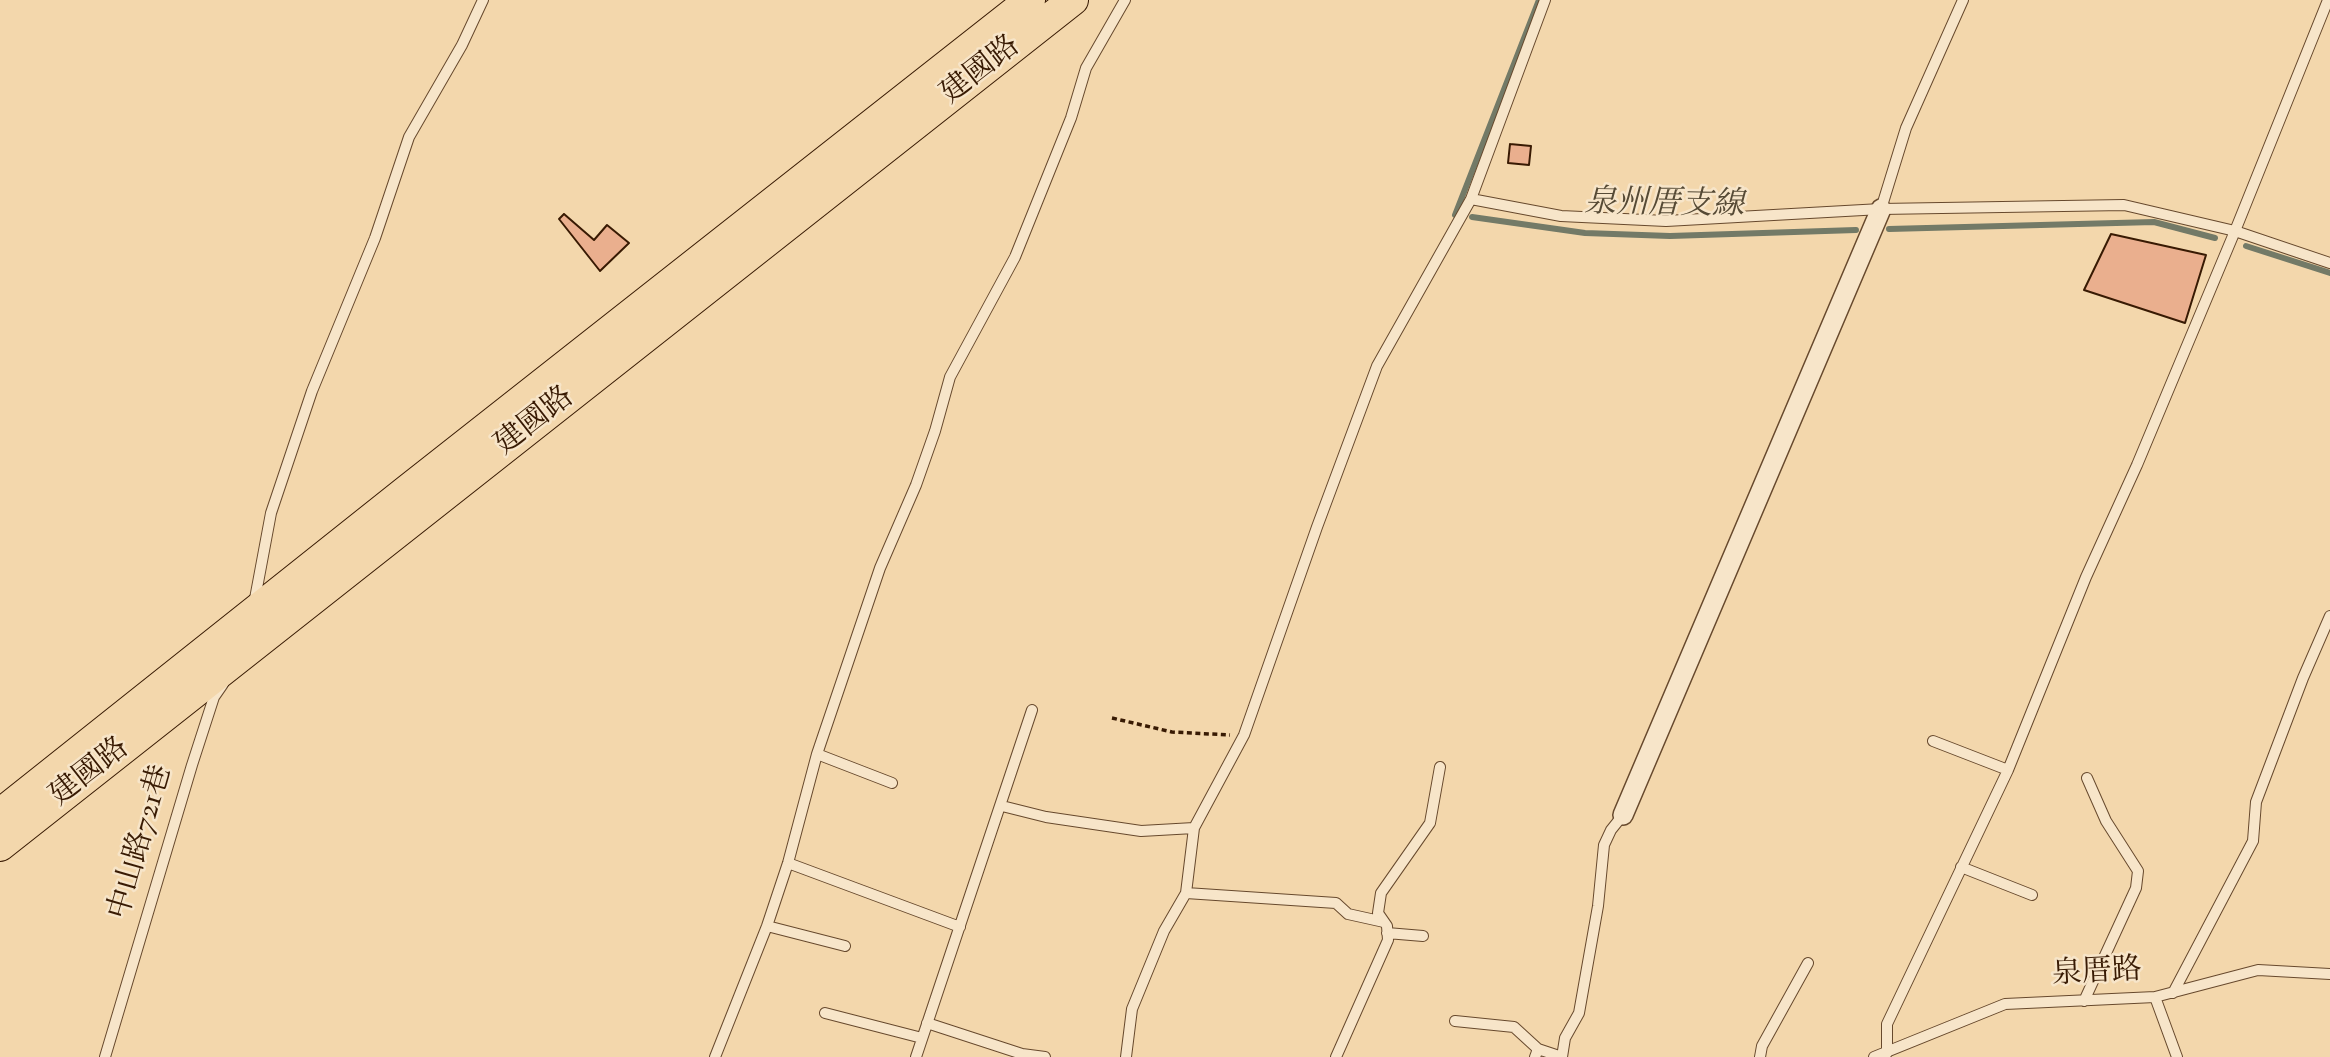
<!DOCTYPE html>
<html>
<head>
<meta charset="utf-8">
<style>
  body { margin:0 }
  canvas { display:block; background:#f3d7ac }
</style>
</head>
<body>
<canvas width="2330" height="1057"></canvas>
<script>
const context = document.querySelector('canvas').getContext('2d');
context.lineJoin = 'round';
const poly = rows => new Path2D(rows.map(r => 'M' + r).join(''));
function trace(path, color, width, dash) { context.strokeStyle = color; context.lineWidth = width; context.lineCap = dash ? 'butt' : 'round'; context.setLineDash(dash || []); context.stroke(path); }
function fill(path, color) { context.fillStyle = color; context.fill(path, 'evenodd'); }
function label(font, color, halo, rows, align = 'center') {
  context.font = font + ' "Sorts Mill Goudy","Noto Serif TC",serif'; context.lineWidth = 5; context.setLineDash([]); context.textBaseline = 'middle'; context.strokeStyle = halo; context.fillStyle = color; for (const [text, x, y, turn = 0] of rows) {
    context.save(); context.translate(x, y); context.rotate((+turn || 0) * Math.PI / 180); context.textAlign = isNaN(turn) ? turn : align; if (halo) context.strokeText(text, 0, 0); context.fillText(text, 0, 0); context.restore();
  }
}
trace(poly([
  [1455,215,1539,0],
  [1472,217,1585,233,1670,236,1856,230],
  [1889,229,2154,222,2215,238],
  [2246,246,2330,273]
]), '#737a67', 6);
const building = poly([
  [1510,144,1531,146,1529,165,1508,163,1510,144],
  [564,214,594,240,607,225,629,243,600,271,559,219,564,214],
  [2111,234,2206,255,2185,323,2084,290,2111,234]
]);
fill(building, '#eaaf8e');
trace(building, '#381a03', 2);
const lane = poly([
  [1471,199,1561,216,1666,221,1881,209,2124,205,2235,231,2330,263],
  [1881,209,1906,128,1963,0],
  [254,604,271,513,312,391,375,238,409,137,462,45,483,0],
  [1933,741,2008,770],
  [817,754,892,783],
  [1002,806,1046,817,1141,831,1194,828],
  [788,863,960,927],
  [1961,867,2032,895],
  [1186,893,1336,903,1348,914,1384,922],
  [767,926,845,946],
  [1387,933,1423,936],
  [2173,993,2253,841,2256,802,2303,678,2330,616],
  [2155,997,2177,1057],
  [2084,1001,2136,888,2138,871,2106,821,2087,778],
  [825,1013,922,1038],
  [1455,1021,1514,1027,1538,1049],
  [927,1023,1022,1054,1045,1057],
  [1887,1053,1887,1024,2008,770,2086,577,2137,465,2235,231,2328,0],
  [105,1057,192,765,214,697,223,684],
  [715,1057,767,926,788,863,817,754,880,568,916,485,935,431,950,377,1015,257,1071,118,1086,68,1125,0],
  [916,1057,1032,710],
  [1126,1057,1132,1009,1164,931,1186,893,1194,828,1244,735,1317,527,1377,366,1471,199,1545,0],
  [1336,1057,1388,940,1387,926,1378,913,1381,893,1430,823,1440,767],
  [1535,1057,1538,1049,1562,1057,1565,1038,1579,1013,1598,906,1604,845,1611,830,1623,815],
  [1760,1057,1762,1046,1808,963],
  [1874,1057,2005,1004,2155,997,2258,970,2330,974]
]);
const street = poly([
  [1623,815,1881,209]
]);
const primary = poly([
  [0,814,406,491,1030,0],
  [0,846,1073,0]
]);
trace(lane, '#67492d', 12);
trace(street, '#67492d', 22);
trace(primary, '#381a03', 32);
trace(poly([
  [1112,718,1172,732,1230,735]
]), '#381a03', 3.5, [5, 3.5]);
trace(lane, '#f7e5c9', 10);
trace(street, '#f7e5c9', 19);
trace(primary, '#f3d7ac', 30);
label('30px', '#381a03', '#f7e5c9', [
  ["建國路",982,72,-38],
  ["建國路",536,423,-38],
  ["建國路",91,774,-38],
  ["中山路721巷",143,843,-74],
  ["泉厝路",2097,975,-3]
]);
label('italic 32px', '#564a35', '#f7e5c9', [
  ["泉州厝支線",1664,207,1]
]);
</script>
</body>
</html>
